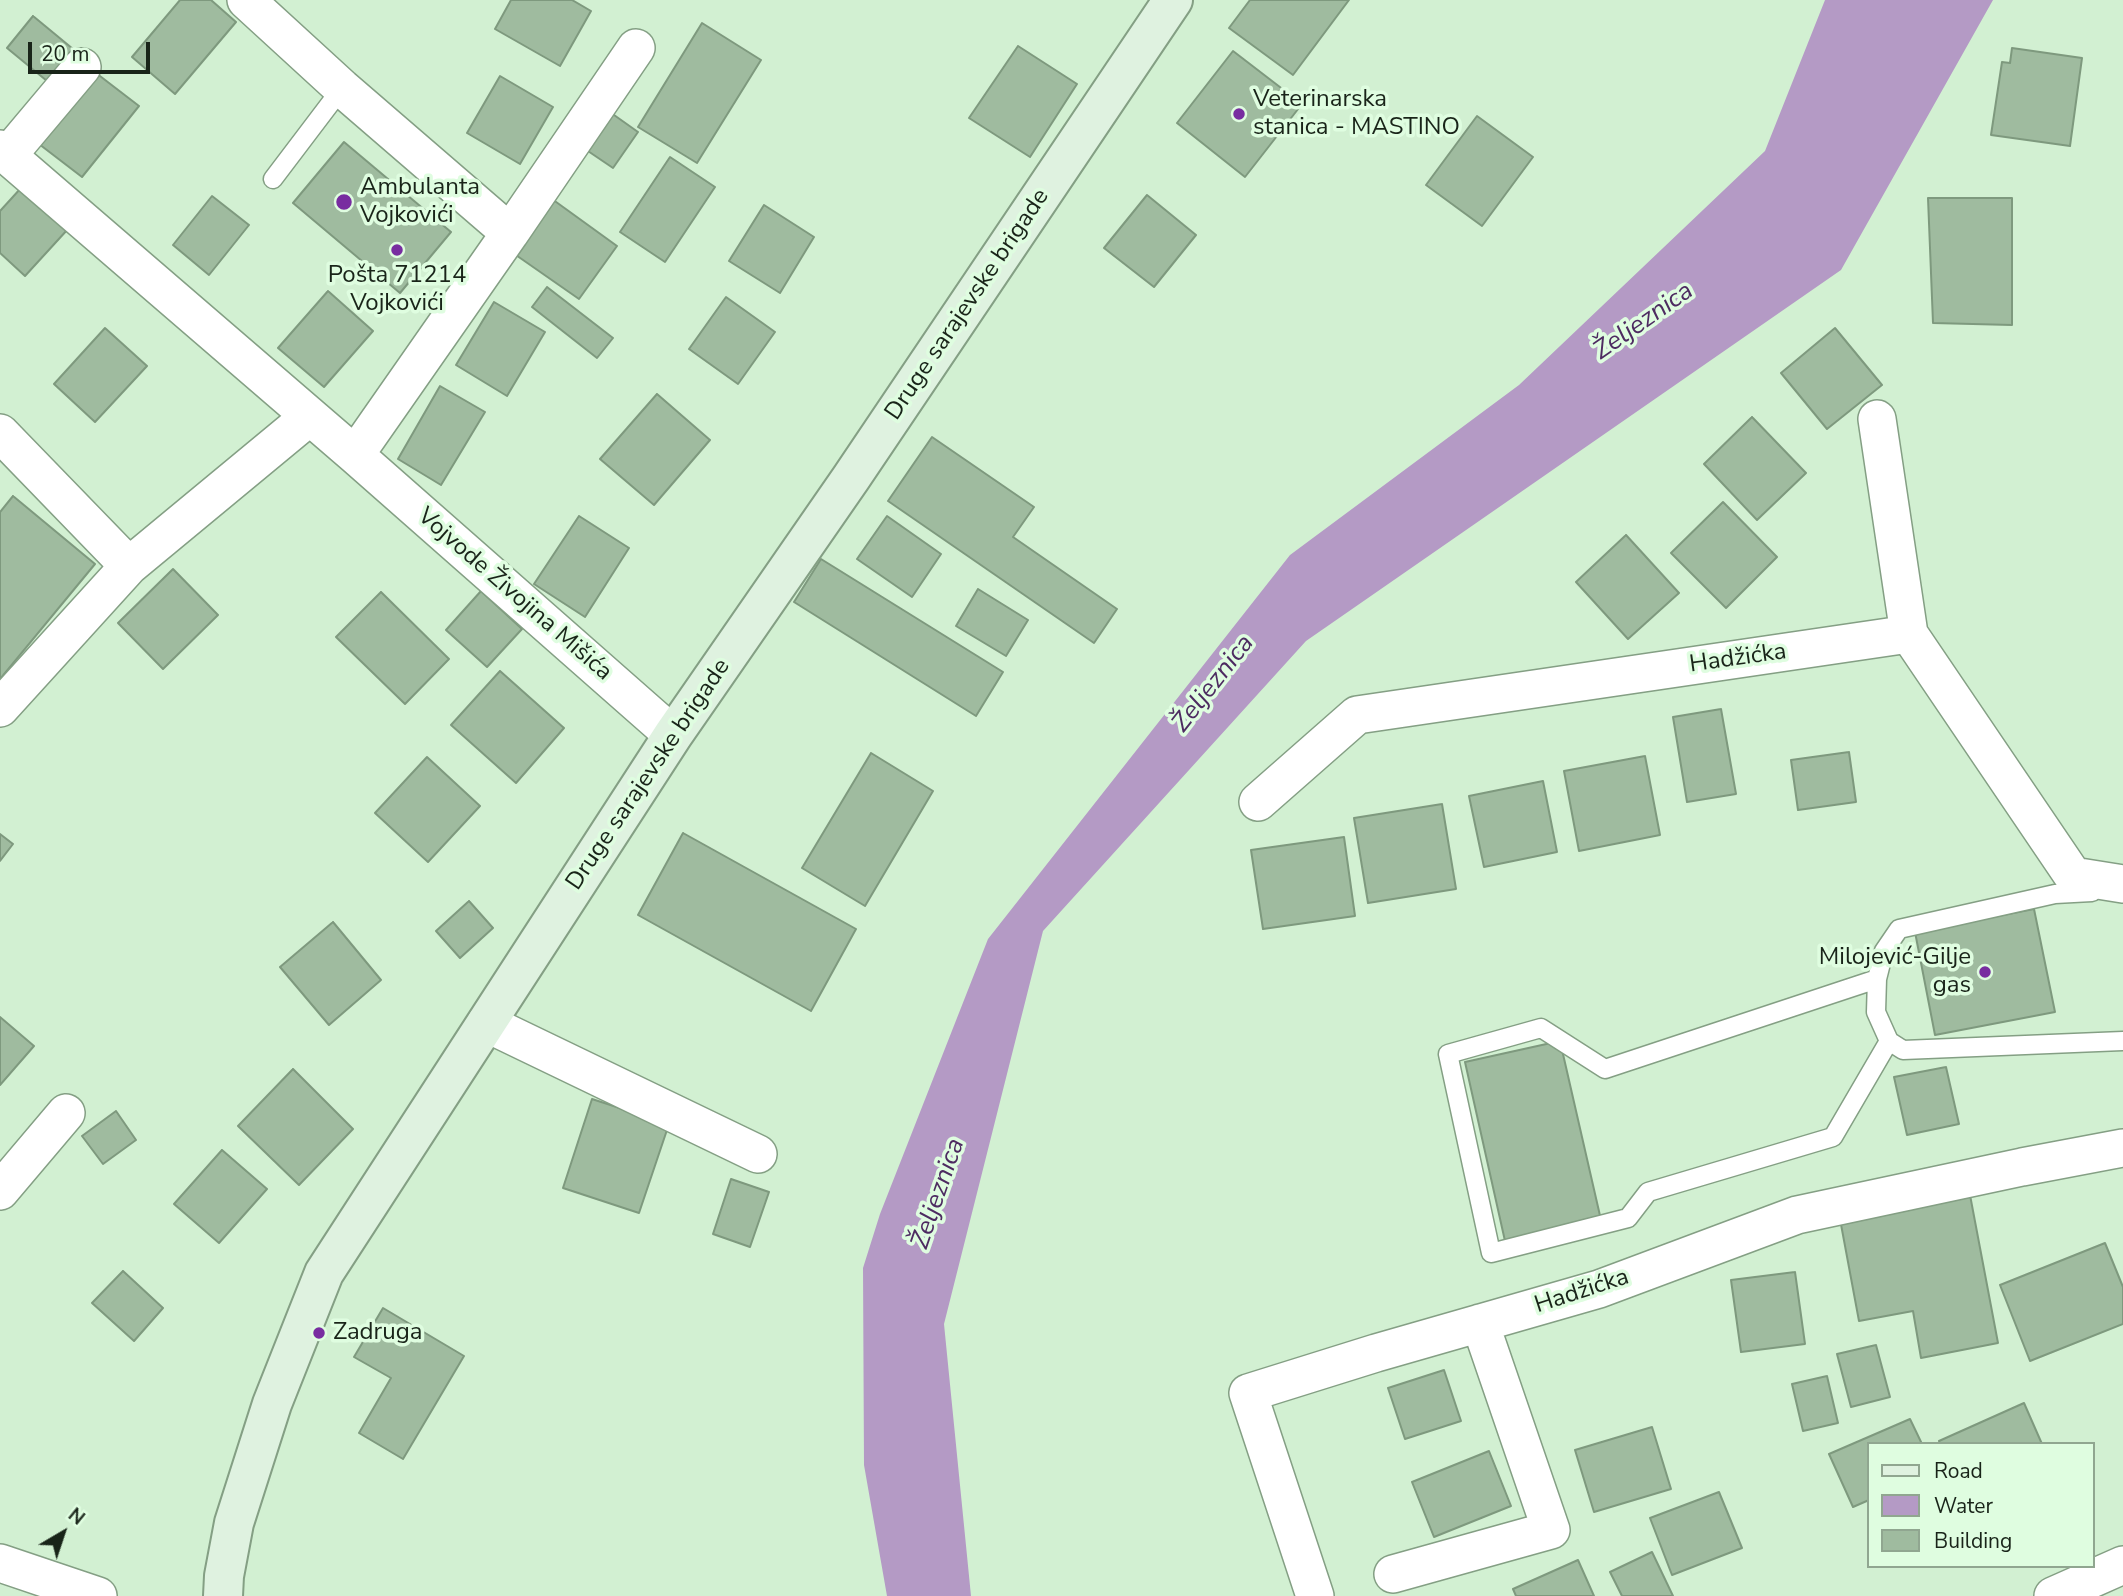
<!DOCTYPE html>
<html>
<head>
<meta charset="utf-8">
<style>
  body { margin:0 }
  #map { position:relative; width:2123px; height:1596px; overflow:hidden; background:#d2f0d2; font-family:"Nunito Sans",sans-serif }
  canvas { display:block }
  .legend { position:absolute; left:1867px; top:1442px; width:228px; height:126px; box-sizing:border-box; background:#dffde0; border:2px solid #90a690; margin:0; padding:9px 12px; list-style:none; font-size:21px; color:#192419 }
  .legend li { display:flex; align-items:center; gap:14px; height:35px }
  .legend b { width:35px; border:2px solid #90a690 }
  .north { position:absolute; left:28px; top:1498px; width:70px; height:70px; -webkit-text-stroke:5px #dffde0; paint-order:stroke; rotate:39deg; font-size:19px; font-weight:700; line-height:28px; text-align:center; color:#192419 }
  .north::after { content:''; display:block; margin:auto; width:24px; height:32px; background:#192419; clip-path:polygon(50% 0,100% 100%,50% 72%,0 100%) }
  .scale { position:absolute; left:28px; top:42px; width:122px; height:32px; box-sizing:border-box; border:4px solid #192419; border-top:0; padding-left:9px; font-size:21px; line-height:24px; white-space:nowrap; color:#192419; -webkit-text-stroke:5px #dffde0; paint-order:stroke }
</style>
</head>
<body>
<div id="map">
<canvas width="2123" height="1596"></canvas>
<ul class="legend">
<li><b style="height:9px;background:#dff2e0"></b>Road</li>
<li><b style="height:19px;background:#b49ac5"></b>Water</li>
<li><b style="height:19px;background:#9fbb9f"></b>Building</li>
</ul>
<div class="north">N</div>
<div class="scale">20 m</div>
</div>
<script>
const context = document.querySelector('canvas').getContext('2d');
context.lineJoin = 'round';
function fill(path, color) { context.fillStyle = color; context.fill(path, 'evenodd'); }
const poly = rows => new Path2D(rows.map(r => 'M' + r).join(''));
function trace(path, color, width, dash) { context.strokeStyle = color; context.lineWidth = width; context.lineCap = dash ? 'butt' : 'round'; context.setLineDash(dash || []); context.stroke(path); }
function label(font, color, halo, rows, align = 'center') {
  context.font = font + ' "Nunito Sans",sans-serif'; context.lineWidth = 7; context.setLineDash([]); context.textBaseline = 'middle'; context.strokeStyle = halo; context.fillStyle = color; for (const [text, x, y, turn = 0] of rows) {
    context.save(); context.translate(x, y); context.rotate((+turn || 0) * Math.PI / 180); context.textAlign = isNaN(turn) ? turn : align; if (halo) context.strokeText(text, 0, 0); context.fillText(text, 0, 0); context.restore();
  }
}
fill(poly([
  [1825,0,1993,0,1841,270,1306,641,1043,931,944,1324,971,1596,887,1596,864,1465,863,1268,880,1214,988,939,1290,555,1519,385,1765,151]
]), '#b49ac5');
const building = poly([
  [180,0,211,0,236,22,175,94,132,57,180,0],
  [511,0,572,0,591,11,560,66,495,29,511,0],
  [1250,0,1349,0,1293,75,1229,28,1250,0],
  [33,16,73,49,47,81,7,48,33,16],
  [702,23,761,60,697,163,638,127,702,23],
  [1018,46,1077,84,1030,157,969,118,1018,46],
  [2012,48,2082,58,2070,146,1991,135,2002,62,2010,63,2012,48],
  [1233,51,1302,104,1245,177,1177,123,1233,51],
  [96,73,139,106,82,177,39,144,96,73],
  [500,76,553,107,520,164,467,133,500,76],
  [607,110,638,132,613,168,582,147,607,110],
  [1477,116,1533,157,1482,226,1426,185,1477,116],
  [344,142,451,232,400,293,293,203,344,142],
  [670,157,715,187,665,262,620,232,670,157],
  [21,188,68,229,25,276,0,253,0,211,21,188],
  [1147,195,1196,235,1154,287,1104,248,1147,195],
  [212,196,249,225,209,275,173,245,212,196],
  [1928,198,2012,198,2012,325,1933,323,1928,198],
  [552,199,617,246,579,299,513,253,552,199],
  [764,205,814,237,780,293,729,261,764,205],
  [547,287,613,338,597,358,532,307,547,287],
  [328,291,373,331,324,387,278,348,328,291],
  [726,297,775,332,738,384,689,349,726,297],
  [494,302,545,332,507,396,456,365,494,302],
  [105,328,147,366,95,422,54,384,105,328],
  [1835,328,1882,385,1827,429,1781,373,1835,328],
  [440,386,485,412,441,485,398,459,440,386],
  [657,394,710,440,654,505,600,459,657,394],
  [1752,417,1806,473,1757,520,1704,464,1752,417],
  [932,437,1034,507,1013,537,1117,609,1094,643,888,501,932,437],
  [13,496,95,564,0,679,0,512,13,496],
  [1723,502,1777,557,1726,608,1671,553,1723,502],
  [579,516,629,548,585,617,534,584,579,516],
  [887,516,941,554,912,597,857,559,887,516],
  [1626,535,1679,593,1628,639,1576,582,1626,535],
  [821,559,1003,672,976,716,794,602,821,559],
  [173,569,218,615,163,669,118,623,173,569],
  [978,589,1028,620,1006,656,956,626,978,589],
  [481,591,522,629,487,667,446,630,481,591],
  [381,592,449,659,405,704,336,637,381,592],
  [500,671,564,728,516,783,451,725,500,671],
  [1721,709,1736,794,1687,802,1673,717,1721,709],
  [1849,752,1856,802,1798,810,1791,760,1849,752],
  [871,753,933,791,865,906,802,868,871,753],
  [1645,756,1660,835,1579,851,1564,771,1645,756],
  [427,757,480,806,428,862,375,813,427,757],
  [1543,781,1557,852,1484,867,1469,796,1543,781],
  [1442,804,1456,889,1368,903,1354,818,1442,804],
  [683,833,856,929,811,1011,638,915,683,833],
  [0,834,13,844,0,861,0,834],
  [1344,837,1355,916,1263,929,1251,850,1344,837],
  [469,901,493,928,460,958,436,931,469,901],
  [2034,909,2055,1012,1935,1035,1915,932,2034,909],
  [333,922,381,980,329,1025,280,967,333,922],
  [0,1017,34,1046,0,1085,0,1017],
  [1560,1041,1601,1220,1505,1241,1465,1062,1560,1041],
  [1946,1067,1959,1124,1907,1135,1894,1077,1946,1067],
  [293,1069,353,1129,299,1185,238,1126,293,1069],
  [592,1099,669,1124,639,1213,563,1188,592,1099],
  [116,1111,136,1140,103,1164,82,1136,116,1111],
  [222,1150,267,1189,219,1243,174,1204,222,1150],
  [731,1179,769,1192,750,1247,713,1234,731,1179],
  [1970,1195,1998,1343,1921,1358,1913,1311,1859,1321,1840,1219,1970,1195],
  [2105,1243,2123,1287,2123,1324,2030,1361,2000,1285,2105,1243],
  [123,1271,163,1308,134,1341,92,1303,123,1271],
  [1795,1272,1805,1344,1741,1352,1731,1280,1795,1272],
  [383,1308,464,1356,403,1459,359,1433,391,1378,354,1357,383,1308],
  [1876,1345,1890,1397,1851,1407,1837,1354,1876,1345],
  [1444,1370,1461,1421,1405,1439,1388,1388,1444,1370],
  [1827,1376,1838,1423,1803,1431,1792,1384,1827,1376],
  [2024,1403,2042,1444,1940,1444,1939,1441,2024,1403],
  [1910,1419,1922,1444,1869,1444,1869,1500,1853,1507,1829,1454,1910,1419],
  [1652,1427,1671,1489,1594,1512,1575,1450,1652,1427],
  [1489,1451,1511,1506,1434,1537,1412,1482,1489,1451],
  [1719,1492,1742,1548,1672,1575,1650,1518,1719,1492],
  [1652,1552,1673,1596,1622,1596,1610,1572,1652,1552],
  [1578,1560,1594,1596,1516,1596,1513,1589,1578,1560]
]);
fill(building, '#9fbb9f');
trace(building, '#7e997e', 2);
const lane = poly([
  [273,179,342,88],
  [2092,892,2055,894,1899,929,1884,951,1877,979,1876,1012,1889,1041,1903,1050,2123,1041],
  [1877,979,1605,1069,1541,1028,1448,1054,1491,1253,1628,1218,1648,1192,1833,1137,1889,1041]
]);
const street = poly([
  [246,0,342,88,510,233,355,455],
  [0,149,355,455,673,735],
  [8,155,82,67],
  [510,233,636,48],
  [1877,419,1909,634],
  [0,433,129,566],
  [0,708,129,566,309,417],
  [1258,802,1357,715,1909,634,2073,876,2123,884],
  [486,1023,758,1154],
  [0,1191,66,1113],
  [0,1563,98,1596],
  [1393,1574,1551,1530,1480,1323],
  [1315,1596,1248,1393,1376,1353,1599,1289,1797,1215,2022,1167,2123,1148],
  [2053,1596,2123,1565]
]);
const secondary = poly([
  [223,1596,224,1576,234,1523,272,1404,324,1273,673,735,851,478,1173,0]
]);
trace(lane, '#849f84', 21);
trace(street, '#849f84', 40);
trace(secondary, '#849f84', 42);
trace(lane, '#fff', 18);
trace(street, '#fff', 37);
trace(secondary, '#dff2e0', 38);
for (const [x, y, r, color] of [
  [1239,114,7,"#782da0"],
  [344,202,9,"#782da0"],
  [397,250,7,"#782da0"],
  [1985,972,7,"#782da0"],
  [319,1333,7,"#782da0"]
]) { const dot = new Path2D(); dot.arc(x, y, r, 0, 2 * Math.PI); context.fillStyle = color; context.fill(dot); trace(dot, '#dffde0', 2.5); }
label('24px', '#192419', '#dffde0', [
  ["Veterinarska",1253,100],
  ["stanica - MASTINO",1253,128],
  ["Ambulanta",360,188],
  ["Vojkovići",360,216],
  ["Pošta 71214",397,276,"center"],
  ["Vojkovići",397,304,"center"],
  ["Milojević-Gilje",1971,958,"right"],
  ["gas",1971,986,"right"],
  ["Zadruga",333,1333]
], 'left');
label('24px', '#192419', '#dffde0', [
  ["Druge sarajevske brigade",968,305,-56],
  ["Vojvode Živojina Mišića",514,595,41],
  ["Hadžićka",1738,659,-8],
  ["Druge sarajevske brigade",649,775,-56],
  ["Hadžićka",1582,1292,-18]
]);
label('italic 26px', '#4d2b61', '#dffde0', [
  ["Željeznica",1644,322,-35],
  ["Željeznica",1214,684,-52],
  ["Željeznica",939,1194,-71]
]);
</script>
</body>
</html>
